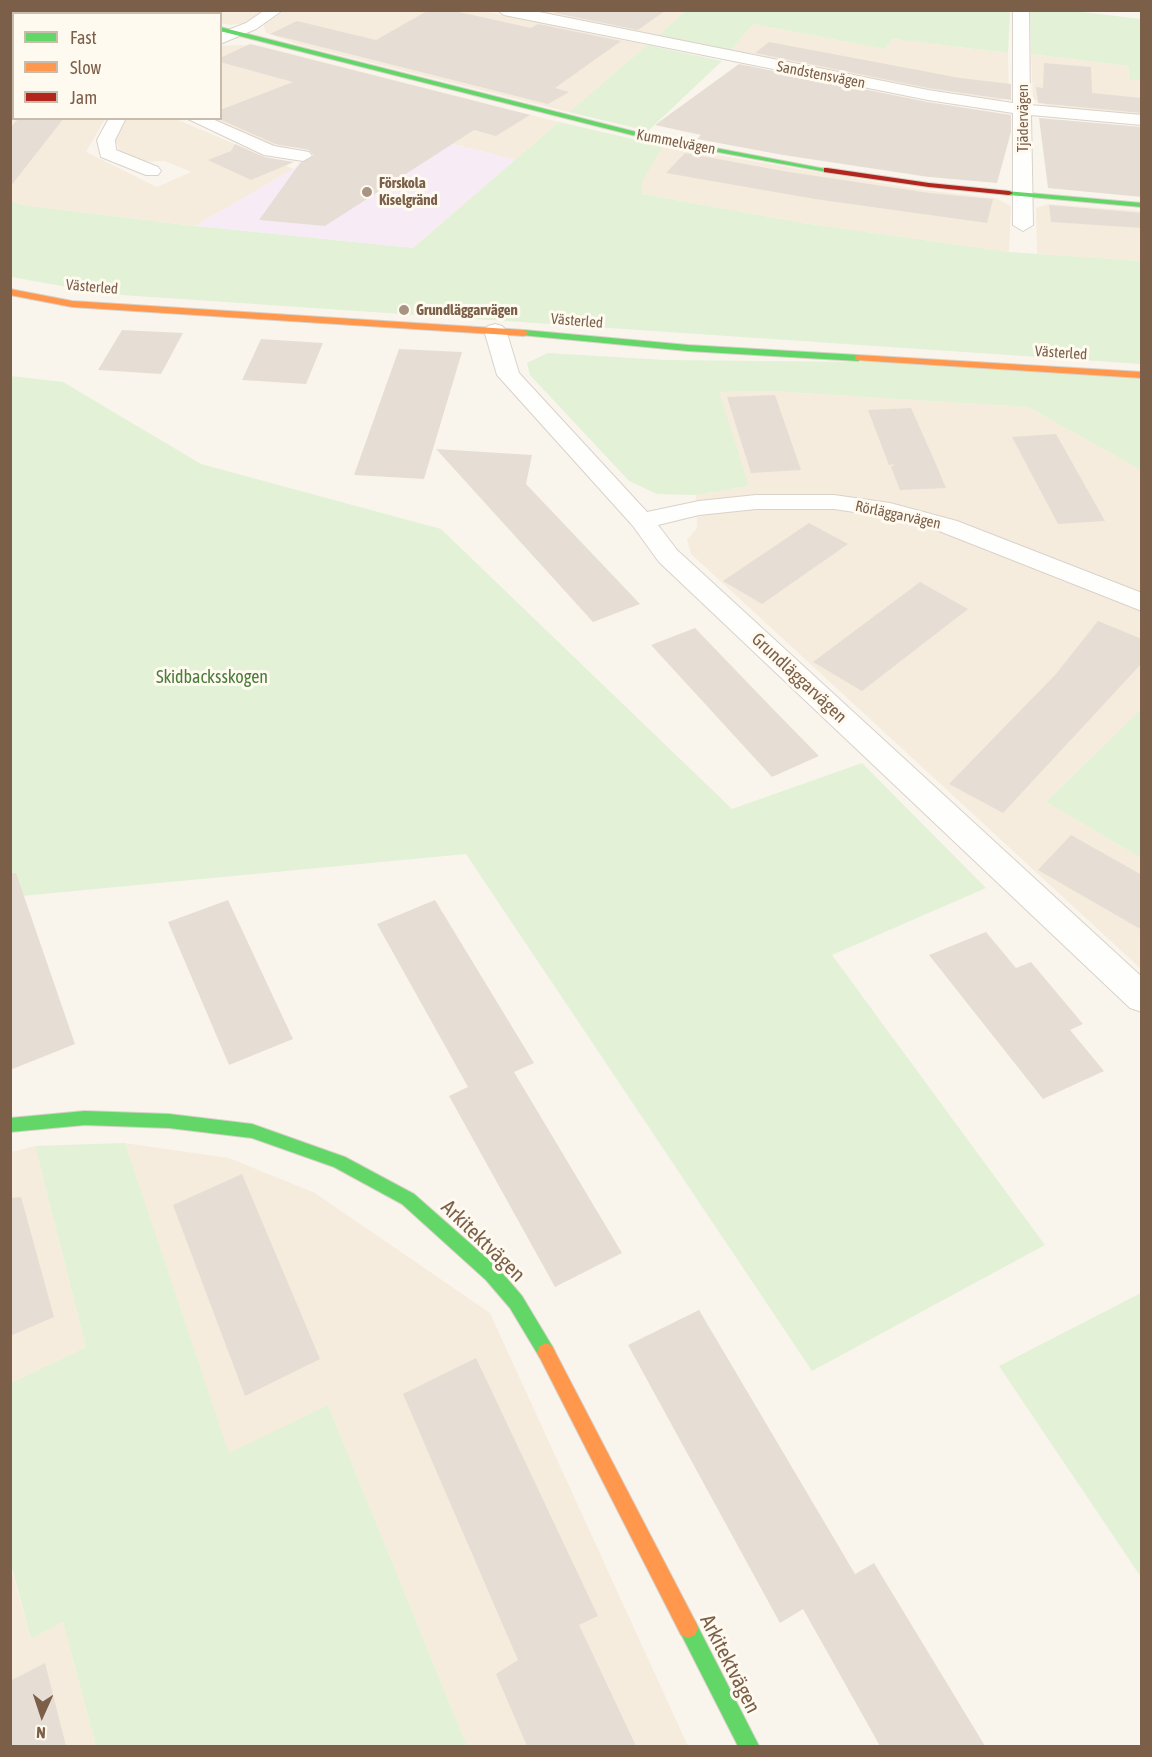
<!DOCTYPE html>
<html>
<head>
<meta charset="utf-8">
<style>
  body { margin:0 }
  #map { position:relative; width:1152px; height:1757px; overflow:hidden; background:#f9f5ed; font-family:"Asap Condensed",sans-serif }
  canvas { display:block }
  .frame { position:absolute; inset:0; border:12px solid #7b5f49; pointer-events:none }
  .legend { position:absolute; left:12px; top:12px; width:210px; height:108px; box-sizing:border-box; background:#fffaf0; border:2px solid #cabcad; margin:0; padding:8px 10px; list-style:none; font-size:18px; color:#7b5f49 }
  .legend li { display:flex; align-items:center; gap:12px; height:30px }
  .legend b { width:30px; border:2px solid #cabcad }
  .north { position:absolute; left:12px; top:1685px; width:60px; height:60px; -webkit-text-stroke:4px #fffaf0; paint-order:stroke; rotate:183deg; font-size:16px; font-weight:700; line-height:24px; text-align:center; color:#7b5f49 }
  .north::after { content:''; display:block; margin:auto; width:21px; height:27px; background:#7b5f49; clip-path:polygon(50% 0,100% 100%,50% 72%,0 100%) }
</style>
</head>
<body>
<div id="map">
<canvas width="1152" height="1757"></canvas>
<div class="frame"></div>
<ul class="legend">
<li><b style="height:8px;background:#63d668"></b>Fast</li>
<li><b style="height:8px;background:#ff974d"></b>Slow</li>
<li><b style="height:8px;background:#b3261e"></b>Jam</li>
</ul>
<div class="north">N</div>
</div>
<script>
const context = document.querySelector('canvas').getContext('2d');
context.lineJoin = 'round';
function fill(path, color) { context.fillStyle = color; context.fill(path, 'evenodd'); }
const poly = rows => new Path2D(rows.map(r => 'M' + r).join(''));
function trace(path, color, width, dash) { context.strokeStyle = color; context.lineWidth = width; context.lineCap = dash ? 'butt' : 'round'; context.setLineDash(dash || []); context.stroke(path); }
function label(font, color, halo, rows, align = 'center') {
  context.font = font + ' "Asap Condensed",sans-serif'; context.lineWidth = 6; context.setLineDash([]); context.textBaseline = 'middle'; context.strokeStyle = halo; context.fillStyle = color; for (const [text, x, y, turn = 0] of rows) {
    context.save(); context.translate(x, y); context.rotate((+turn || 0) * Math.PI / 180); context.textAlign = isNaN(turn) ? turn : align; if (halo) context.strokeText(text, 0, 0); context.fillText(text, 0, 0); context.restore();
  }
}
fill(poly([
  [76,10,180,10,183,13,74,14],
  [203,11,264,11,245,23,230,25,221,23,220,14,205,13],
  [285,11,483,11,647,45,569,112,300,45,266,33,263,24],
  [525,11,686,11,656,37],
  [753,24,885,49,893,39,1008,53,1009,97,999,100,864,79,729,52],
  [237,45,261,46,559,122,515,160,372,123,318,154,301,147,274,148,207,119,220,118,221,46],
  [1031,54,1128,66,1130,79,1141,80,1141,115,1047,106,1033,99],
  [13,100,14,118,105,119,86,152,157,187,191,172,165,161,141,162,121,154,115,139,127,119,176,119,294,169,195,226,21,205,11,200,10,104],
  [663,146,924,190,995,198,1011,206,1009,252,803,223,642,194,641,182],
  [1048,204,1141,211,1141,261,1037,254,1036,208],
  [769,391,1028,407,1141,470,1141,709,1046,802,1141,858,1141,969,691,554,687,540,697,528,696,495,749,486,718,392],
  [125,1143,229,1158,315,1193,490,1313,688,1746,467,1746,328,1405,229,1454],
  [35,1146,86,1347,11,1383,11,1152],
  [10,1565,31,1639,63,1622,96,1746,11,1746]
]), '#f6ecdd');
fill(poly([
  [372,123,515,160,413,248,195,226]
]), '#f7ecf5');
fill(poly([
  [686,11,1010,11,1008,53,893,39,885,49,753,24,729,52,656,37],
  [1030,11,1074,11,1141,19,1141,80,1130,80,1128,66,1031,54],
  [647,45,722,61,648,131,569,112],
  [559,122,663,146,642,182,642,194,803,223,1009,252,1141,261,1141,364,107,294,11,277,10,200,21,205,195,226,413,248],
  [548,353,665,360,965,363,1141,372,1141,470,1028,407,769,391,719,392,749,486,696,495,657,494,629,481,530,375,527,363],
  [11,376,63,382,201,464,441,529,732,809,862,763,986,888,832,955,1045,1245,812,1371,466,854,11,897],
  [1141,709,1141,858,1046,802],
  [125,1143,229,1453,328,1405,467,1746,96,1746,63,1622,31,1639,11,1565,11,1383,86,1347,35,1146],
  [1141,1293,1141,1577,999,1366]
]), '#e3f1d6');
fill(poly([
  [429,10,450,10,531,28,538,24,621,41,555,88,569,92,548,104,270,34,297,21,376,40],
  [559,10,666,10,638,30,555,13],
  [769,42,960,78,1011,84,1011,100,928,88,755,53],
  [250,44,530,115,496,136,474,130,325,226,259,220,300,163,314,156,309,150,275,144,217,118,220,118,220,110,293,82,220,62,220,58],
  [1044,63,1091,67,1092,93,1142,98,1142,113,1038,103,1036,87,1043,88],
  [739,64,928,102,1011,115,1011,132,997,183,929,177,783,155,697,139,701,135,655,125],
  [19,118,64,118,10,187,10,128],
  [1039,118,1142,127,1142,197,1048,188],
  [235,144,264,157,294,162,251,180,208,160,231,151],
  [685,153,783,171,929,193,993,199,987,223,815,199,666,173],
  [1049,205,1142,213,1142,228,1051,222],
  [122,330,183,333,161,374,98,370],
  [261,339,323,343,306,384,242,380],
  [399,349,462,352,424,479,354,475],
  [775,395,801,470,751,473,727,397],
  [911,408,935,462,946,488,900,490,891,467,895,464,889,465,868,410],
  [1056,434,1105,521,1058,524,1012,437],
  [436,449,532,455,526,484,640,604,593,622],
  [809,523,848,544,762,604,723,581],
  [920,582,968,609,862,691,813,662],
  [1098,621,1142,639,1142,663,1003,813,949,784,1056,674],
  [695,628,772,708,819,756,772,777,651,645],
  [1071,835,1142,875,1142,930,1038,870],
  [16,873,75,1044,10,1070,10,874],
  [228,900,293,1039,229,1065,168,922],
  [435,900,534,1063,514,1072,622,1253,555,1287,449,1096,468,1087,377,924],
  [986,932,1016,968,1031,962,1083,1024,1070,1030,1104,1071,1043,1099,929,955],
  [242,1174,320,1359,245,1396,173,1205],
  [21,1197,54,1317,10,1336,10,1198],
  [699,1310,855,1574,874,1563,985,1746,880,1746,803,1609,780,1623,628,1345],
  [476,1358,598,1616,579,1625,636,1746,527,1746,496,1674,518,1660,403,1394],
  [45,1663,66,1746,10,1746,10,1681]
]), '#e6ded4');
const street = poly([
  [184,10,199,10,200,14,185,14,184,10],
  [265,10,283,10,256,29,220,44,220,33,246,23,265,10],
  [497,10,529,10,928,90,1013,103,1013,10,1029,10,1030,105,1142,115,1142,125,1031,115,1033,225,1023,231,1013,225,1013,113,928,100,504,15,497,10],
  [10,49,14,49,14,59,10,59,10,49],
  [109,118,126,118,115,140,116,150,158,167,161,171,158,175,146,175,101,157,97,140,109,118],
  [186,118,210,118,274,146,309,152,312,156,303,161,264,155,186,118],
  [495,324,502,326,506,330,519,373,647,512,699,501,756,495,834,495,890,503,957,521,1142,593,1142,611,939,531,888,517,834,509,756,509,699,515,658,525,677,550,1142,977,1142,1012,1130,1008,659,562,633,526,497,375,484,330,488,326,495,324]
]);
const fast = poly([
  [220,27,652,136,831,170,827,172,652,140,220,31,220,27],
  [1006,191,1142,203,1142,207,1009,195,1006,195,1006,191],
  [524,330,688,345,858,355,863,358,858,361,688,351,521,335,519,333,524,330],
  [85,1111,169,1114,252,1124,345,1157,414,1194,498,1268,522,1296,552,1346,555,1352,552,1358,546,1361,540,1358,510,1308,486,1280,402,1204,334,1167,252,1138,169,1128,85,1125,10,1132,10,1118,85,1111],
  [688,1618,695,1621,759,1746,738,1746,678,1628,681,1621,688,1618]
]);
const slow = poly([
  [10,289,72,301,524,330,529,333,524,336,72,307,10,295,10,289],
  [858,355,1142,372,1142,378,855,360,855,356,858,355],
  [546,1343,552,1346,695,1621,698,1628,695,1635,688,1638,681,1635,540,1358,537,1352,540,1346,546,1343]
]);
const jam = poly([
  [827,168,929,183,1009,191,1013,193,1009,195,929,187,824,172,824,168,827,168]
]);
trace(street, '#d9d2cb', 2);
trace(fast, '#d8d1c7', 2);
trace(slow, '#d8d1c7', 2);
trace(jam, '#d8d1c7', 2);
fill(street, '#fefefc');
fill(fast, '#63d668');
fill(slow, '#ff974d');
fill(jam, '#b3261e');
for (const [x, y, r, color] of [
  [367,192,6,"#a79482"],
  [404,310,6,"#a79482"]
]) { const dot = new Path2D(); dot.arc(x, y, r, 0, 2 * Math.PI); context.fillStyle = color; context.fill(dot); trace(dot, '#fffaf0', 2); }
label('15px', '#7b5f49', '#fffaf0', [
  ["Sandstensvägen",821,75,11],
  ["Tjädervägen",1023,118,-90],
  ["Kummelvägen",676,142,11],
  ["Västerled",92,287,5],
  ["Västerled",577,321,5],
  ["Västerled",1061,353,4],
  ["Rörläggarvägen",898,515,12]
]);
label('bold 15px', '#7b5f49', '#fffaf0', [
  ["Förskola",379,183],
  ["Kiselgränd",379,200],
  ["Grundläggarvägen",416,310]
], 'left');
label('18px', '#4a7c3c', '#fffaf0', [
  ["Skidbacksskogen",212,677]
]);
label('18px', '#7b5f49', '#fffaf0', [
  ["Grundläggarvägen",799,678,43]
]);
label('21px', '#7b5f49', '#fffaf0', [
  ["Arkitektvägen",483,1241,44],
  ["Arkitektvägen",730,1664,63]
]);
</script>
</body>
</html>
